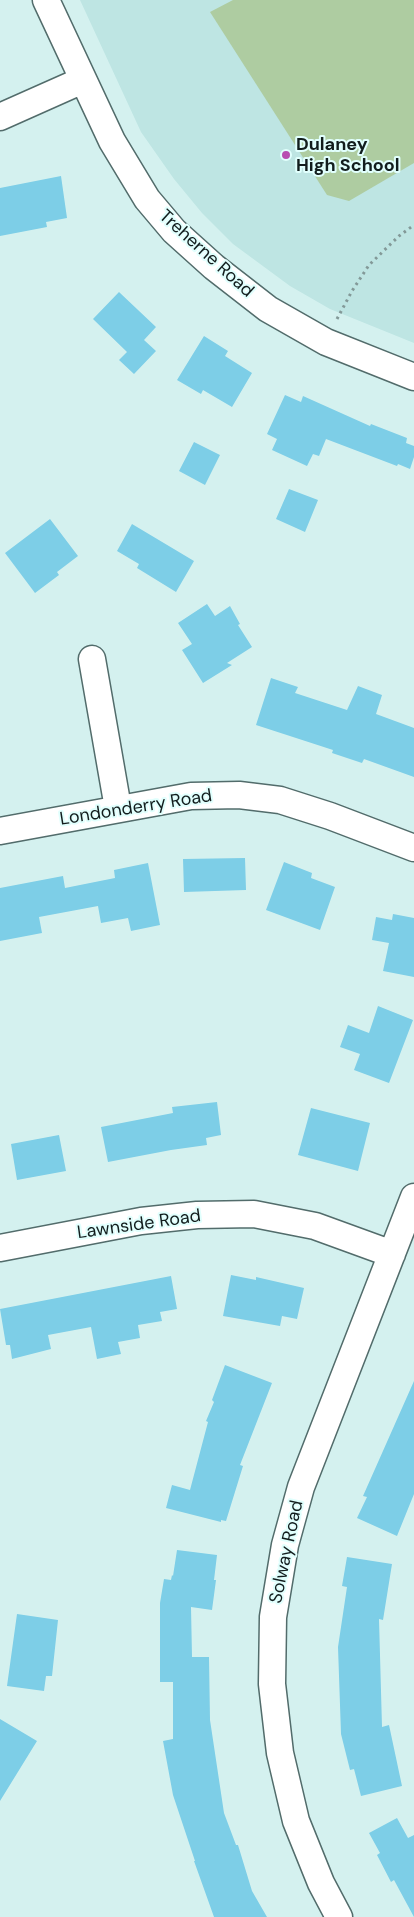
<!DOCTYPE html>
<html>
<head>
<meta charset="utf-8">
<style>
  body { margin:0 }
  canvas { display:block; background:#d4f1ef }
</style>
</head>
<body>
<canvas width="414" height="1917"></canvas>
<script>
const context = document.querySelector('canvas').getContext('2d');
context.lineJoin = 'round';
function fill(path, color) { context.fillStyle = color; context.fill(path, 'evenodd'); }
const poly = rows => new Path2D(rows.map(r => 'M' + r).join(''));
function trace(path, color, width, dash) { context.strokeStyle = color; context.lineWidth = width; context.lineCap = dash ? 'butt' : 'round'; context.setLineDash(dash || []); context.stroke(path); }
function label(font, color, halo, rows, align = 'center') {
  context.font = font + ' "DM Sans",sans-serif'; context.lineWidth = 4; context.setLineDash([]); context.textBaseline = 'middle'; context.strokeStyle = halo; context.fillStyle = color; for (const [text, x, y, turn = 0] of rows) {
    context.save(); context.translate(x, y); context.rotate((+turn || 0) * Math.PI / 180); context.textAlign = isNaN(turn) ? turn : align; if (halo) context.strokeText(text, 0, 0); context.fillText(text, 0, 0); context.restore();
  }
}
fill(poly([
  [80,0,414,0,414,343,330,309,290,286,233,244,202,213,174,179,141,132]
]), '#bee5e3');
fill(poly([
  [233,0,414,0,414,163,349,201,327,195,210,12]
]), '#aecca1');
fill(poly([
  [61,176,67,218,46,222,47,227,0,236,0,188],
  [119,292,156,327,144,340,156,351,134,374,119,360,127,352,93,319],
  [204,336,228,351,225,356,252,373,232,407,203,390,201,394,177,380],
  [285,395,301,402,303,396,370,426,371,424,407,438,406,443,414,446,414,457,410,469,398,464,397,466,326,439,319,456,313,454,307,466,272,450,277,439,267,434],
  [194,442,220,455,205,485,179,471],
  [289,489,318,500,305,532,276,519],
  [50,519,78,556,57,572,59,575,35,593,5,553],
  [132,524,194,561,176,592,137,568,139,564,117,551],
  [207,604,215,616,230,606,240,624,238,625,252,647,227,663,232,665,203,683,182,650,192,644,178,623],
  [271,678,298,687,295,693,347,710,358,686,382,695,376,714,414,728,414,777,364,759,362,763,332,753,333,750,256,725],
  [245,858,246,890,184,892,183,859],
  [284,862,312,873,311,878,335,887,320,930,266,910],
  [148,863,160,925,131,931,128,918,101,923,98,906,39,917,42,933,0,941,0,888,63,876,65,888,115,878,114,870],
  [393,914,414,918,414,977,383,971,389,943,372,940,376,917,392,920],
  [378,1006,413,1020,389,1083,354,1070,360,1054,340,1047,348,1025,369,1033],
  [217,1102,221,1135,206,1138,207,1145,171,1150,108,1162,101,1127,173,1113,172,1107],
  [311,1108,370,1123,358,1171,298,1155],
  [59,1135,66,1171,17,1180,11,1144],
  [231,1275,256,1280,256,1277,304,1288,297,1319,282,1316,280,1326,223,1316],
  [171,1276,177,1309,160,1312,162,1321,138,1325,140,1338,118,1342,121,1354,97,1359,91,1327,48,1335,51,1349,12,1359,10,1345,6,1345,0,1309],
  [225,1365,272,1383,240,1465,243,1466,226,1521,221,1520,221,1522,166,1508,172,1485,190,1490,208,1422,206,1421,214,1402,212,1400],
  [414,1381,414,1494,397,1536,357,1518,367,1497,363,1496],
  [177,1550,217,1555,214,1580,216,1580,212,1610,191,1607,192,1657,209,1657,210,1720,224,1813,236,1845,238,1845,252,1891,267,1917,214,1917,194,1861,195,1861,173,1795,163,1741,173,1739,173,1682,160,1682,160,1603,164,1579,171,1580,172,1575,173,1576],
  [347,1557,392,1564,383,1620,379,1619,382,1727,389,1725,402,1786,361,1796,354,1769,350,1770,341,1734,338,1647,347,1587,342,1586],
  [17,1614,58,1620,52,1676,46,1676,44,1691,7,1686],
  [0,1719,37,1741,0,1801],
  [397,1818,408,1838,414,1835,414,1917,394,1880,391,1882,377,1855,380,1853,369,1833]
]), '#7dcee7');
const minor = poly([
  [46,0,112,141,147,199,174,231,214,267,268,309,326,342,414,377],
  [0,117,83,80],
  [92,659,118,808],
  [0,831,191,796,239,795,280,800,330,816,414,848],
  [0,1248,141,1221,197,1215,254,1214,315,1226,392,1254],
  [339,1917,321,1883,296,1821,280,1753,272,1684,273,1617,285,1545,301,1487,414,1197]
]);
trace(minor, '#526c6b', 29);
trace(poly([
  [337,319,352,291,369,265,399,236,414,225]
]), '#839998', 3, [2.5, 4]);
trace(minor, '#fff', 26);
for (const [x, y, r, color] of [
  [286,155,5,"#b84fb1"]
]) { const dot = new Path2D(); dot.arc(x, y, r, 0, 2 * Math.PI); context.fillStyle = color; context.fill(dot); trace(dot, '#e1fffd', 2); }
label('bold 18px', '#121d1d', '#e1fffd', [
  ["Dulaney",296,145],
  ["High School",296,166]
], 'left');
label('18px', '#121d1d', '#e1fffd', [
  ["Treherne Road",206,254,42],
  ["Londonderry Road",136,808,-9],
  ["Lawnside Road",139,1225,-8],
  ["Solway Road",287,1552,-78]
]);
</script>
</body>
</html>
